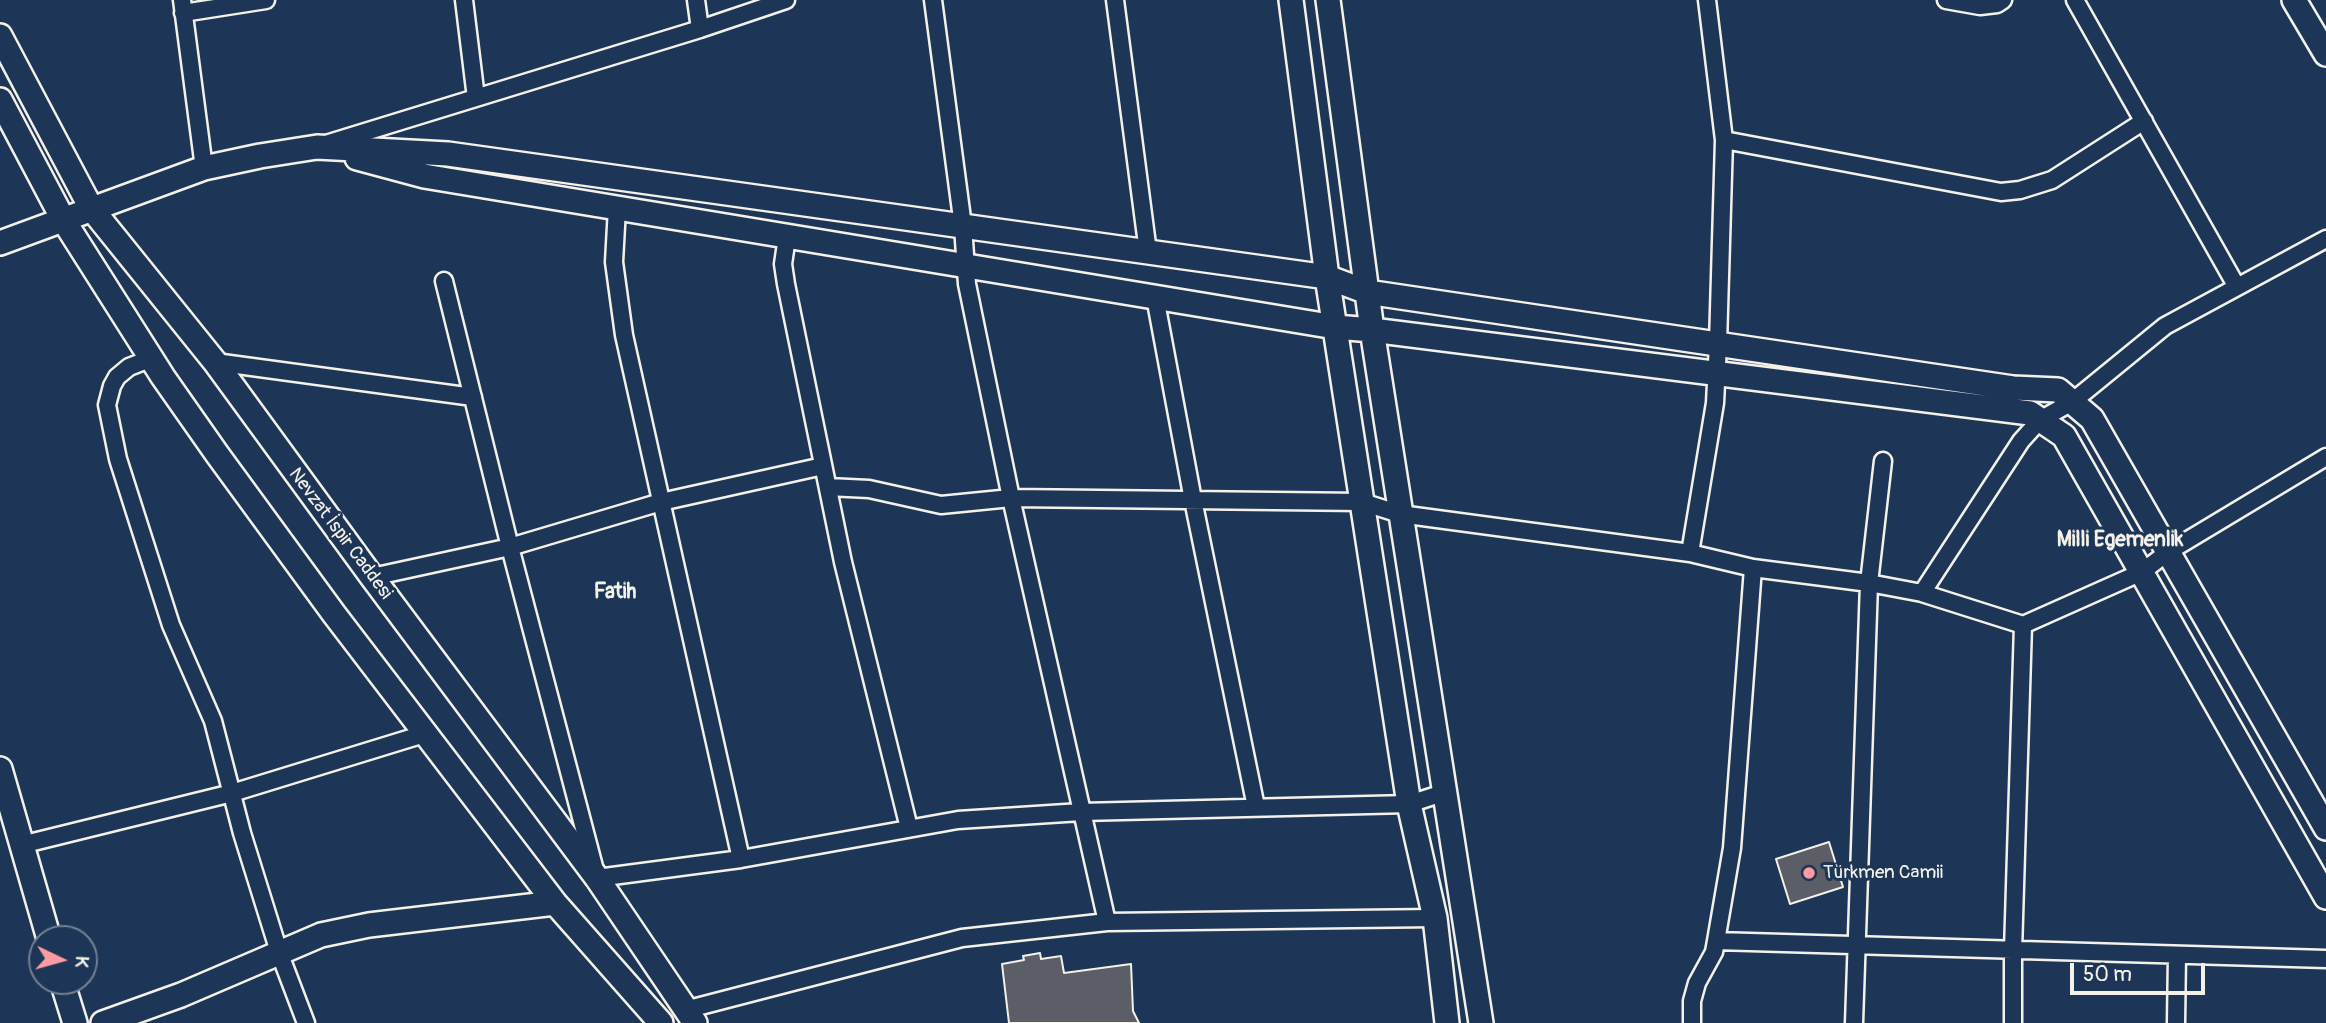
<!DOCTYPE html>
<html>
<head>
<meta charset="utf-8">
<style>
  body { margin:0 }
  #map { position:relative; width:2326px; height:1023px; overflow:hidden; background:#1d3557; font-family:Pangolin,sans-serif }
  canvas { display:block }
  .north { position:absolute; left:28px; top:925px; width:70px; height:70px; box-sizing:border-box; background:#1d3557; border:2px solid #738091; border-radius:50%; rotate:95deg; font-size:19px; font-weight:700; line-height:28px; text-align:center; color:#f4f1e8 }
  .north::after { content:''; display:block; margin:auto; width:24px; height:32px; background:#ff9aa2; clip-path:polygon(50% 0,100% 100%,50% 72%,0 100%) }
  .scale { position:absolute; left:2070px; top:963px; width:135px; height:32px; box-sizing:border-box; border:4px solid #f4f1e8; border-top:0; padding-left:9px; font-size:21px; line-height:24px; white-space:nowrap; color:#f4f1e8; -webkit-text-stroke:5px #1d3557; paint-order:stroke }
</style>
</head>
<body>
<div id="map">
<canvas width="2326" height="1023"></canvas>
<div class="north">K</div>
<div class="scale">50 m</div>
</div>
<script>
const context = document.querySelector('canvas').getContext('2d');
context.lineJoin = 'round';
function fill(path, color) { context.fillStyle = color; context.fill(path, 'evenodd'); }
const poly = rows => new Path2D(rows.map(r => 'M' + r).join(''));
function trace(path, color, width, dash) { context.strokeStyle = color; context.lineWidth = width; context.lineCap = dash ? 'butt' : 'round'; context.setLineDash(dash || []); context.stroke(path); }
function label(font, color, halo, rows, align = 'center') {
  context.font = font + ' Pangolin,sans-serif'; context.lineWidth = 6; context.setLineDash([]); context.textBaseline = 'middle'; context.strokeStyle = halo; context.fillStyle = color; for (const [text, x, y, turn = 0] of rows) {
    context.save(); context.translate(x, y); context.rotate((+turn || 0) * Math.PI / 180); context.textAlign = isNaN(turn) ? turn : align; if (halo) context.strokeText(text, 0, 0); context.fillText(text, 0, 0); context.restore();
  }
}
const building = poly([
  [1829,842,1843,887,1790,904,1776,859,1829,842],
  [1040,953,1041,959,1061,956,1064,973,1131,964,1133,1011,1139,1023,1009,1023,1002,964,1024,960,1023,956,1040,953]
]);
fill(building, '#5b5e66');
trace(building, '#f4f1e8', 2);
const street = poly([
  [182,0,204,168],
  [464,0,476,98],
  [696,0,700,29],
  [933,0,963,226,967,284,1011,498,1107,922],
  [1115,0,1148,252],
  [1946,0,1980,6,1997,4,2003,0],
  [2075,0,2237,287],
  [183,13,266,0],
  [1724,140,2001,192,2020,190,2052,180,2144,121],
  [326,144,700,29,786,0],
  [617,208,614,262,624,335,741,859],
  [787,237,783,264,786,284,843,562,909,828],
  [444,281,510,547,597,878,741,859,958,820,1081,812,1409,804,1443,793],
  [1155,297,1193,500,1256,807],
  [152,358,129,367,117,377,112,386,107,405,118,459,171,625,213,721,242,833,279,952,306,1023],
  [215,362,473,397],
  [828,487,869,489,941,505,1011,498,1362,502,1400,514,1690,553,1753,568,1869,583,1922,593,2023,625,2142,572,2168,552,2326,457],
  [1690,553,1715,403,1718,344,1724,140,1707,0],
  [372,577,510,547,661,502,823,466],
  [1922,593,2021,441,2040,420,2072,402,2165,326,2326,239],
  [21,845,232,793,424,734],
  [1716,941,2326,959],
  [685,1010,962,938,1107,922,1435,918],
  [1692,1023,1692,1001,1697,983,1714,952,1716,941,1732,848,1753,568],
  [1854,1023,1869,583,1883,461],
  [2013,1023,2013,951,2023,625],
  [2176,1023,2177,955]
]);
const secondary = poly([
  [1291,0,1327,277,1409,804,1435,918,1447,1023],
  [1328,0,1372,330,1481,1023],
  [2294,0,2326,54],
  [0,36,91,208,215,362,372,577,597,878,695,1023],
  [0,100,64,221,163,377,217,454,334,614,555,903,661,1023],
  [357,158,424,176,1335,327,1372,330,2030,413,2064,436,2326,897],
  [0,243,204,168,260,156,317,147,448,154,1327,277,1367,292,2013,388,2058,390,2092,419,2326,828],
  [0,769,49,939],
  [62,981,75,1023],
  [103,1023,181,995,321,935,369,925,555,903]
]);
trace(street, '#f4f1e8', 21);
trace(secondary, '#f4f1e8', 28);
trace(street, '#1d3557', 16);
trace(secondary, '#1d3557', 23);
for (const [x, y, r, color] of [
  [1809,873,7,"#ff9aa2"]
]) { const dot = new Path2D(); dot.arc(x, y, r, 0, 2 * Math.PI); context.fillStyle = color; context.fill(dot); trace(dot, '#1d3557', 2.5); }
label('19px', '#f4f1e8', '#1d3557', [
  ["Nevzat İspir Caddesi",340,534,53]
]);
label('19px', '#f4f1e8', '#1d3557', [
  ["Türkmen Camii",1823,873]
], 'left');
label('bold 21px', '#f4f1e8', '#1d3557', [
  ["Milli Egemenlik",2120,541],
  ["Fatih",615,593]
]);
</script>
</body>
</html>
